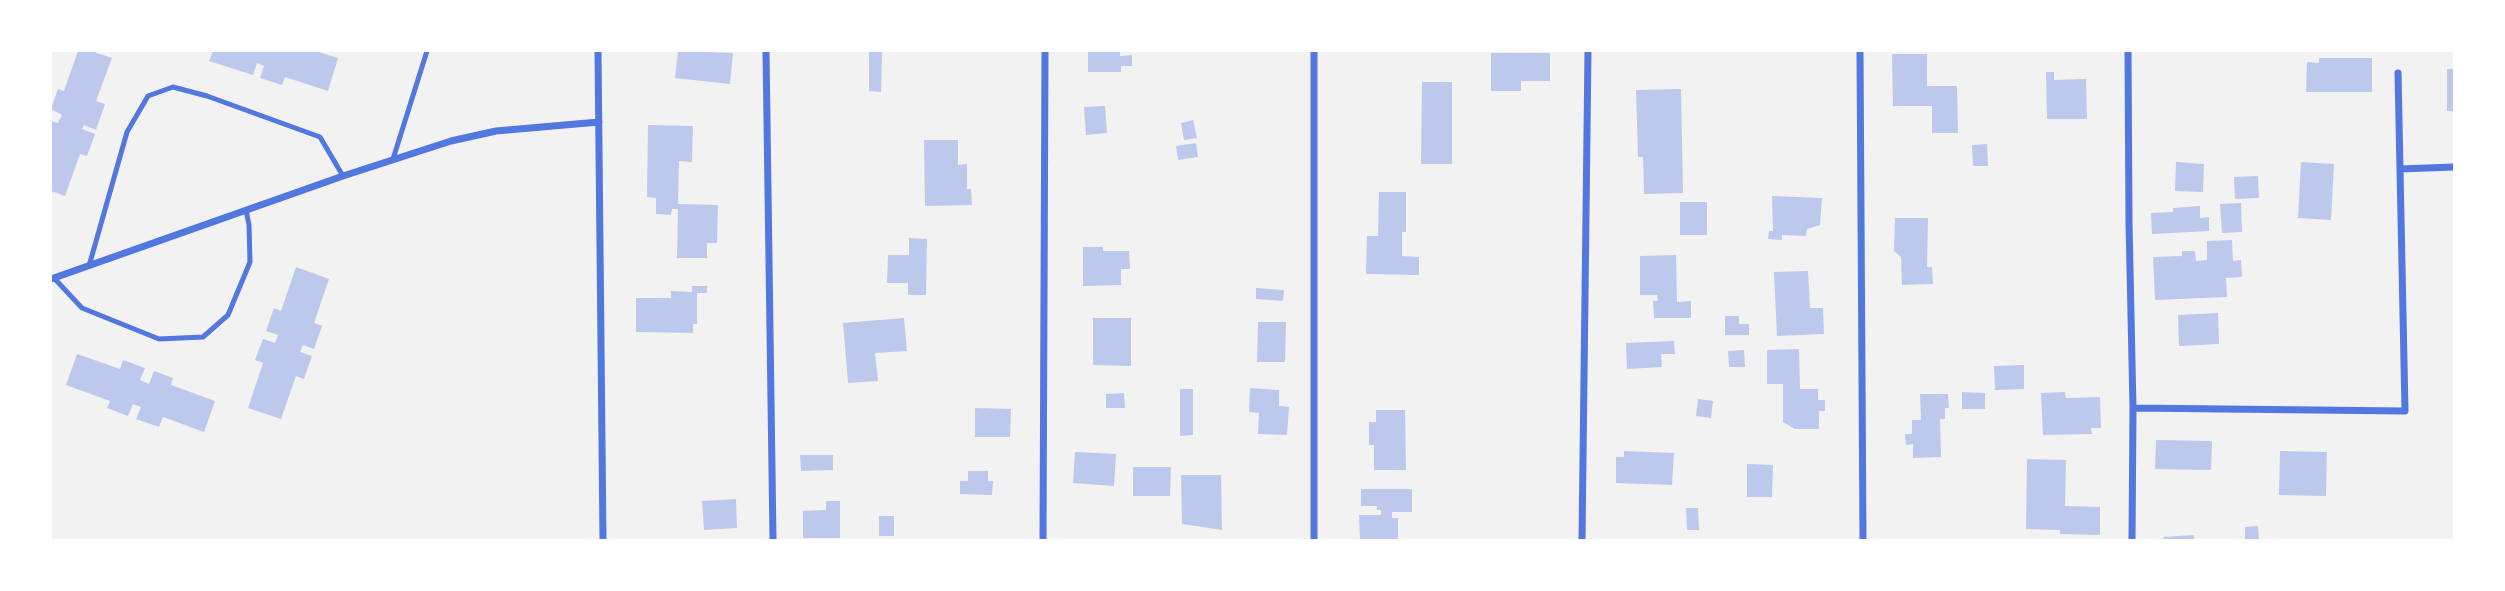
<!DOCTYPE html>
<html>
<head>
<meta charset="utf-8">
<style>
  body { margin:0 }
  #map { position:relative; width:2505px; height:591px; overflow:hidden; background:#f2f2f2; font-family:"Varela Round",sans-serif }
  canvas { display:block }
  .frame { position:absolute; inset:0; border:52px solid #fff; pointer-events:none }
</style>
</head>
<body>
<div id="map">
<canvas width="2505" height="591"></canvas>
<div class="frame"></div>
</div>
<script>
const context = document.querySelector('canvas').getContext('2d');
context.lineJoin = 'round';
function fill(path, color) { context.fillStyle = color; context.fill(path, 'evenodd'); }
const poly = rows => new Path2D(rows.map(r => 'M' + r).join(''));
function trace(path, color, width, dash) { context.strokeStyle = color; context.lineWidth = width; context.lineCap = dash ? 'butt' : 'round'; context.setLineDash(dash || []); context.stroke(path); }
fill(poly([
  [78,51,91,51,112,58,96,101,105,104,96,130,84,125,82,129,95,134,87,156,80,154,65,196,51,191,51,121,58,123,62,115,51,109,58,89,64,91],
  [213,51,315,51,338,58,328,91,285,77,282,85,260,78,264,66,257,63,253,75,209,61],
  [678,51,733,53,730,84,675,78],
  [869,51,882,51,881,92,869,91],
  [1088,51,1120,51,1120,56,1132,55,1132,66,1121,66,1121,72,1088,72],
  [1491,53,1550,53,1550,81,1521,81,1521,91,1491,91],
  [1892,54,1927,54,1927,86,1957,86,1958,133,1932,133,1932,106,1893,106],
  [2319,58,2372,58,2372,92,2306,92,2307,62,2319,63],
  [2447,69,2454,69,2454,111,2447,111],
  [2046,72,2054,72,2054,80,2086,79,2087,119,2047,119],
  [1422,82,1452,82,1452,164,1421,164],
  [1681,89,1683,193,1644,194,1643,157,1638,157,1636,90],
  [1105,106,1107,133,1086,135,1084,107],
  [1193,120,1197,138,1184,140,1181,123],
  [648,125,693,126,692,162,679,161,678,204,718,205,717,243,707,243,707,258,677,258,678,209,672,209,671,215,656,214,656,198,647,197],
  [924,140,958,140,958,165,967,164,967,189,971,189,972,205,925,206],
  [1196,143,1198,157,1178,160,1176,146],
  [1987,144,1988,166,1973,166,1972,145],
  [2176,162,2204,164,2203,192,2175,191],
  [2301,162,2334,164,2331,220,2298,218],
  [2258,176,2259,198,2235,199,2234,177],
  [1379,192,1406,192,1406,232,1402,232,1402,256,1419,257,1419,275,1366,274,1367,236,1378,236],
  [1772,196,1822,198,1820,225,1807,229,1806,236,1782,235,1782,240,1768,239,1769,231,1773,231],
  [1680,202,1707,202,1707,235,1680,235],
  [2241,203,2242,232,2222,233,2220,204],
  [2200,206,2200,218,2209,217,2209,231,2152,234,2151,213,2173,212,2173,208],
  [1895,218,1928,218,1927,267,1932,267,1933,284,1902,285,1901,257,1894,251],
  [909,238,927,239,926,295,908,295,908,283,887,283,888,255,909,255],
  [2232,240,2233,261,2241,260,2242,277,2226,278,2227,297,2155,300,2153,257,2182,256,2182,251,2195,251,2196,261,2207,260,2207,241],
  [1083,247,1103,247,1103,251,1129,251,1130,269,1121,269,1121,285,1083,286],
  [1676,255,1677,302,1691,301,1691,318,1654,318,1653,301,1658,301,1657,295,1640,295,1640,256],
  [296,267,329,279,314,323,322,326,314,349,303,345,300,352,312,356,304,379,296,376,281,419,248,408,263,363,255,360,263,339,275,343,278,335,266,331,274,308,281,311],
  [1808,271,1810,308,1823,308,1824,334,1777,336,1774,272],
  [692,286,707,286,707,293,697,293,697,324,693,324,693,333,636,332,636,298,671,298,671,291,692,292],
  [1256,288,1284,290,1283,301,1256,299],
  [2218,313,2219,344,2179,346,2178,315],
  [1725,316,1739,316,1739,324,1749,324,1749,335,1725,335],
  [904,318,907,351,875,353,878,381,848,383,843,323],
  [1093,318,1131,318,1131,366,1093,365],
  [1258,322,1286,322,1285,362,1257,362],
  [1674,341,1675,354,1661,354,1662,367,1627,369,1626,343],
  [1799,349,1800,389,1818,389,1818,400,1825,400,1825,411,1819,411,1819,429,1795,429,1783,422,1783,384,1767,384,1767,350],
  [1744,350,1745,367,1729,367,1728,351],
  [77,354,120,369,123,360,145,368,140,380,149,384,154,371,173,378,171,385,215,401,204,432,163,417,159,427,136,419,141,407,133,404,128,416,107,408,110,401,66,385],
  [2024,365,2024,389,1995,390,1994,366],
  [1250,388,1279,390,1279,406,1289,407,1287,435,1258,434,1259,413,1249,412],
  [1180,389,1193,389,1193,435,1180,436],
  [1962,392,1985,393,1985,409,1962,409],
  [2065,392,2066,398,2100,397,2101,428,2091,428,2092,434,2043,435,2041,393],
  [1124,393,1125,408,1106,408,1106,394],
  [1920,394,1948,394,1949,408,1945,408,1945,419,1940,419,1941,457,1913,458,1913,444,1906,445,1905,434,1912,434,1912,420,1921,420],
  [1698,399,1713,401,1711,418,1696,416],
  [975,408,1011,409,1010,437,975,437],
  [1376,410,1405,410,1406,470,1374,470,1374,445,1369,445,1369,422,1376,422],
  [2156,440,2212,441,2211,470,2155,469],
  [1624,451,1674,453,1672,485,1616,483,1616,457,1624,457],
  [2280,451,2327,452,2326,496,2279,495],
  [1075,452,1116,454,1114,486,1073,483],
  [800,455,833,455,833,470,801,471],
  [2027,459,2066,460,2065,506,2100,507,2100,535,2060,534,2060,530,2026,529],
  [1747,464,1773,465,1772,497,1747,497],
  [1133,467,1171,467,1170,496,1133,496],
  [968,471,988,471,988,481,993,481,992,495,960,494,960,481,968,481],
  [1181,475,1221,475,1222,530,1182,524],
  [1361,489,1412,489,1412,512,1392,512,1392,518,1398,518,1398,540,1360,540,1359,515,1381,515,1381,510,1377,510,1377,506,1361,506],
  [736,499,737,528,704,530,702,501],
  [826,501,840,501,840,538,803,538,803,511,826,510],
  [1686,508,1698,508,1699,530,1687,530],
  [879,516,894,516,894,536,879,536],
  [2258,526,2259,540,2245,540,2245,527],
  [2194,535,2194,540,2164,540,2163,537]
]), '#bdc9ec');
trace(poly([
  [393,159,427,51],
  [89,266,127,132,148,96,173,87,207,96,320,137,343,176],
  [54,278,82,308,159,339,203,337,228,315,250,262,249,225,246,210]
]), '#5277de', 5);
trace(poly([
  [598,51,603,540],
  [766,51,773,540],
  [1314,51,1314,540],
  [1860,51,1863,540],
  [2128,51,2129,222,2133,408,2132,540],
  [2400,169,2454,167],
  [51,279,343,176,451,141,496,131,599,122],
  [2133,408,2405,411,2398,73],
  [1043,540,1045,51],
  [1582,540,1588,51]
]), '#5277de', 7);
</script>
</body>
</html>
